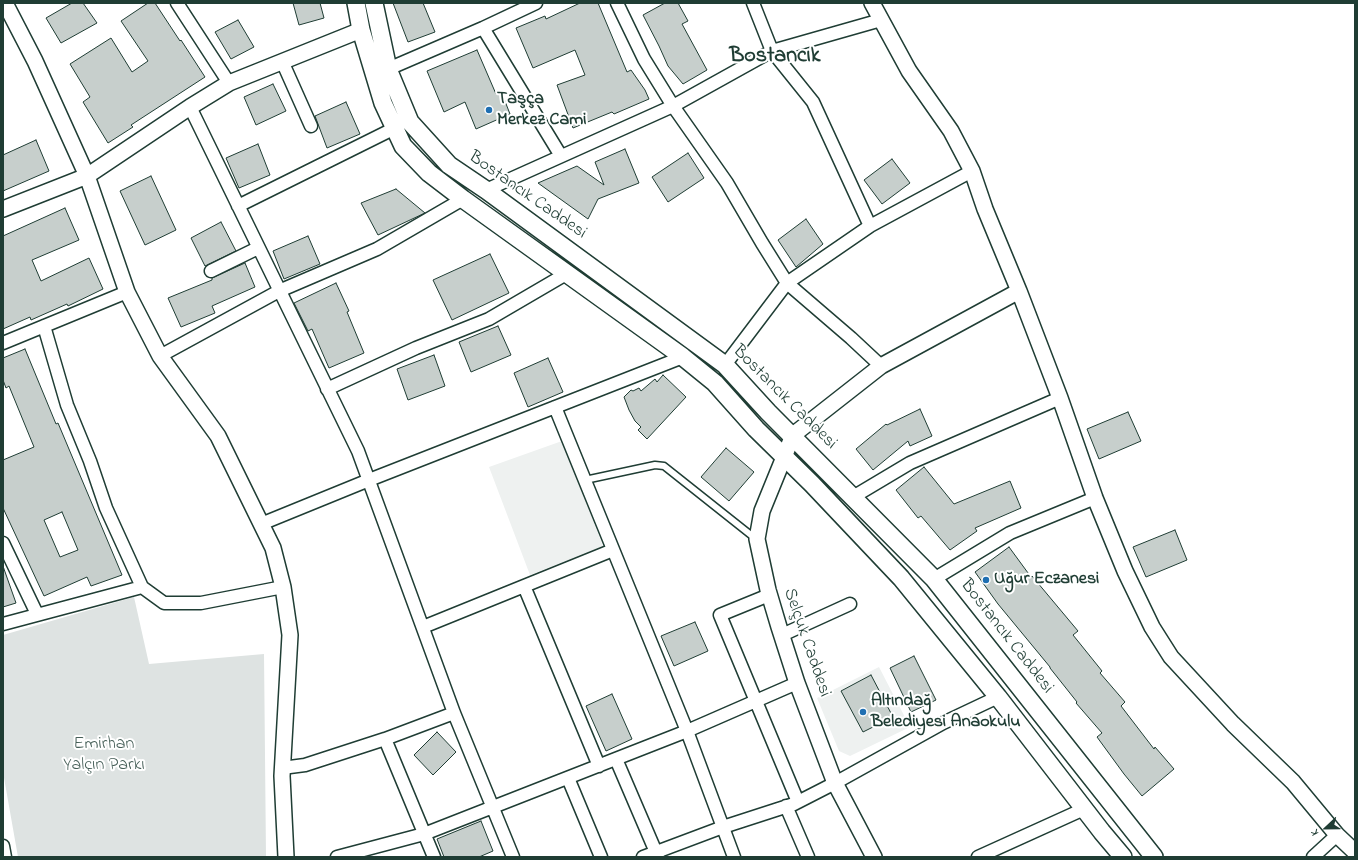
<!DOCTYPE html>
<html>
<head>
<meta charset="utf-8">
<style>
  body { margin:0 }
  #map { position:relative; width:1358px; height:860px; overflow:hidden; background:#fff; font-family:"Indie Flower",sans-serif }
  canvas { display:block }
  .frame { position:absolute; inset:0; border:4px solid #1f3d34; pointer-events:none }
  .north { position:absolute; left:1306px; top:808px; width:40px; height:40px; -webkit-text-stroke:3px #fff; paint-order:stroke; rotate:248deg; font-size:11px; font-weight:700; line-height:16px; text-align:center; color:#1f3d34 }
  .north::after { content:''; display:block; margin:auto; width:14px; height:18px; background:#1f3d34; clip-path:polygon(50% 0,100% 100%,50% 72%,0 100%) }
</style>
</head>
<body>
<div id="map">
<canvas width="1358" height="860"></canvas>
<div class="frame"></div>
<div class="north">K</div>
</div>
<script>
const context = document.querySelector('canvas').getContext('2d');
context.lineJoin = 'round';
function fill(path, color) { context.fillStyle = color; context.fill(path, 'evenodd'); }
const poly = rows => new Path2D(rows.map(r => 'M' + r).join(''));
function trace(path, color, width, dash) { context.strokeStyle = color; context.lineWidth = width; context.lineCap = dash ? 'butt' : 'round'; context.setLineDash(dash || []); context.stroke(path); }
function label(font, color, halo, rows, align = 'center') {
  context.font = font + ' "Indie Flower",sans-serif'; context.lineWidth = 4; context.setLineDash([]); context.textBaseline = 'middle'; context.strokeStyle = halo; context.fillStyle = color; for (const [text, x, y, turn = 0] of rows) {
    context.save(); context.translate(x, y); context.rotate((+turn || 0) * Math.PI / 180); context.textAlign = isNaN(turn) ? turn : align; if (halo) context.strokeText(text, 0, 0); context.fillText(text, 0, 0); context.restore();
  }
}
fill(poly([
  [562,441,603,546,530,575,489,467],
  [879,667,910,727,850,756,839,751,817,698]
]), '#eef1f0');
fill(poly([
  [134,597,149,664,264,654,266,857,18,857,3,772,3,635]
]), '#dee3e2');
const building = poly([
  [72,3,83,3,97,23,61,43,46,18,72,3],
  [148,3,155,3,180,41,181,40,205,77,131,125,133,127,108,143,83,102,90,97,70,64,111,38,132,72,148,61,121,21,148,3],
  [293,3,320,3,324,18,299,25,293,3],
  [393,3,423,3,435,32,408,42,393,3],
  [580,3,598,3,627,72,631,70,645,90,649,99,614,114,612,112,573,128,557,85,585,75,575,50,533,68,516,28,545,16,546,19,580,3],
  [665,3,678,3,688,21,682,24,707,70,683,84,668,66,659,46,643,15,665,3],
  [238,20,254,47,231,59,215,32,238,20],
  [477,50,496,94,501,91,510,114,476,129,465,102,444,112,427,71,477,50],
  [273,84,286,111,256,125,244,97,273,84],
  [346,102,360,134,327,148,315,116,346,102],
  [36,140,49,171,3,191,3,155,36,140],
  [258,144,270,175,239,188,226,158,258,144],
  [625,149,639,183,598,199,588,219,538,183,577,166,604,185,595,162,625,149],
  [688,153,704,178,668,202,652,177,688,153],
  [892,159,910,183,882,204,864,180,892,159],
  [151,176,176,230,145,245,120,191,151,176],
  [396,189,425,213,378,235,361,203,396,189],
  [65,208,79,240,32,260,41,281,89,258,103,289,68,306,67,304,31,320,30,317,3,329,3,236,65,208],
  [806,219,823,244,796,267,778,240,806,219],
  [221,222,236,251,205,266,191,238,221,222],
  [308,236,320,264,284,279,273,251,308,236],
  [490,254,509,293,452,320,433,280,490,254],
  [245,263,255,287,212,306,215,313,181,327,168,298,212,280,212,278,245,263],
  [336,283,349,311,347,312,364,353,329,368,312,329,308,331,294,303,336,283],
  [498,326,511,355,471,372,459,342,498,326],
  [25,349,56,424,58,423,122,575,91,586,87,577,44,596,3,508,3,460,34,447,9,386,6,388,3,380,3,358,25,349],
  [62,512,78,550,60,557,44,520,62,512],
  [434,355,445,386,408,400,397,369,434,355],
  [548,358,563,392,528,407,514,373,548,358],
  [663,375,686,397,647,439,638,430,641,427,635,421,629,410,624,397,631,390,633,391,639,388,641,391,655,379,657,382,663,375],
  [920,409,932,436,910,446,908,441,873,470,856,449,886,424,887,425,920,409],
  [1128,412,1141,441,1099,459,1087,429,1128,412],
  [726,448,754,472,729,501,701,477,726,448],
  [924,467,954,504,1010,481,1021,508,975,528,977,531,950,550,921,516,918,518,896,490,924,467],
  [1175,530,1187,560,1146,577,1133,547,1175,530],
  [1009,547,1031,577,1032,576,1078,631,1073,635,1102,671,1100,673,1125,702,1121,706,1154,749,1155,747,1174,769,1142,796,1124,774,1097,737,1102,733,1076,703,1077,702,1050,668,1050,667,998,604,975,572,1009,547],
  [4,569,16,603,3,607,3,570,4,569],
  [695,622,708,651,674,666,661,636,695,622],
  [914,656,936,700,911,712,890,668,914,656],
  [871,675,893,717,863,732,841,691,871,675],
  [612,694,632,739,606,751,586,706,612,694],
  [437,732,456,752,433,775,414,755,437,732],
  [481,821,493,851,479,857,444,857,437,839,481,821]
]);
fill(building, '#c7cfcc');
trace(building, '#1f3d34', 1);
const service = poly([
  [585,480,655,465,664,466,756,539]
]);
const minor = poly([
  [177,3,229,83],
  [617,3,644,59,673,106,727,183,762,243,787,283,851,338,881,366],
  [753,3,772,51,813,102,870,226],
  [483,28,561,156],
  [282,61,311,126],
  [388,69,483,28,536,3],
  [190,107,358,451,454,713,513,857],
  [486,190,673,106,772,51,881,20],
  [238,206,395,128],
  [211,271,258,248],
  [44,326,67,405,90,461,106,508,142,587],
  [3,343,127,292],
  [160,356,279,291,377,249,463,199],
  [725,365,787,283,870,226,972,171],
  [327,389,416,348,489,319,566,274],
  [555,407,687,731,734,857],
  [853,497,910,463,1060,398],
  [261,524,369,480,683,357],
  [3,543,37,614],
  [934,579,1010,533,1095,498],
  [524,586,599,766],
  [769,595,720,615,798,802],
  [3,624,142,587,164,603,201,603,283,587],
  [423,627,613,550],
  [782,635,850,604],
  [385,739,434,857],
  [616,759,658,857],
  [282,768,305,765,385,739,454,713],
  [568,778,601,857],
  [786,806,808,857],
  [3,846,5,857],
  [337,857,424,834,687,731,797,683],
  [643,857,723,827,794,804,835,783,943,723,998,697],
  [978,857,1084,809],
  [1313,857,1337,835]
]);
const tertiary = poly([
  [5,3,35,61,87,176,127,292,160,356,218,436,273,548,283,587,290,635,282,776,286,857],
  [872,3,909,71,951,131,972,171,985,209,1019,291,1060,398,1095,498,1125,571,1152,627,1171,657,1233,724,1293,782,1337,835,1355,852],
  [3,209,87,176,190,107,229,83,361,30],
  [874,857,835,783,797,683,779,627,768,590,757,539,762,511,793,435,881,366,1019,291]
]);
const secondary = poly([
  [356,3,361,30,383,103,403,146,429,173,463,199,683,357,715,383,756,429,812,484,901,578,998,697,1102,832,1123,857],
  [374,3,388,69,410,122,449,165,486,190,725,365,768,412,934,579,1154,857]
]);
trace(service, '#1f3d34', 9);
trace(minor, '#1f3d34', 15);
trace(tertiary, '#1f3d34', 18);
trace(secondary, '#1f3d34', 20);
trace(service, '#fff', 6);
trace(minor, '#fff', 12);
trace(tertiary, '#fff', 15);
trace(secondary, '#fff', 17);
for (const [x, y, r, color] of [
  [489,110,4,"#1f6fb2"],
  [986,580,4,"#1f6fb2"],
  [863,712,4,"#1f6fb2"]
]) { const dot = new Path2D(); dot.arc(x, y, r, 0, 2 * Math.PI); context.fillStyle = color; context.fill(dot); trace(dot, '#fff', 1.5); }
label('bold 18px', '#1f3d34', '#fff', [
  ["Taşça",497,100],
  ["Merkez Cami",497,121],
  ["Uğur Eczanesi",994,580],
  ["Altındağ",871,702],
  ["Belediyesi Anaokulu",871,723]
], 'left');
label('18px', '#1f3d34', '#fff', [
  ["Bostancık Caddesi",527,196,35],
  ["Bostancık Caddesi",784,398,45],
  ["Bostancık Caddesi",1006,637,52],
  ["Selçuk Caddesi",806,643,71]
]);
label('18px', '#455e57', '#fff', [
  ["Emirhan",104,745],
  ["Yalçın Parkı",104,766]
]);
label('bold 22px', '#1f3d34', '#fff', [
  ["Bostancık",775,57]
]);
</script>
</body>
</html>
